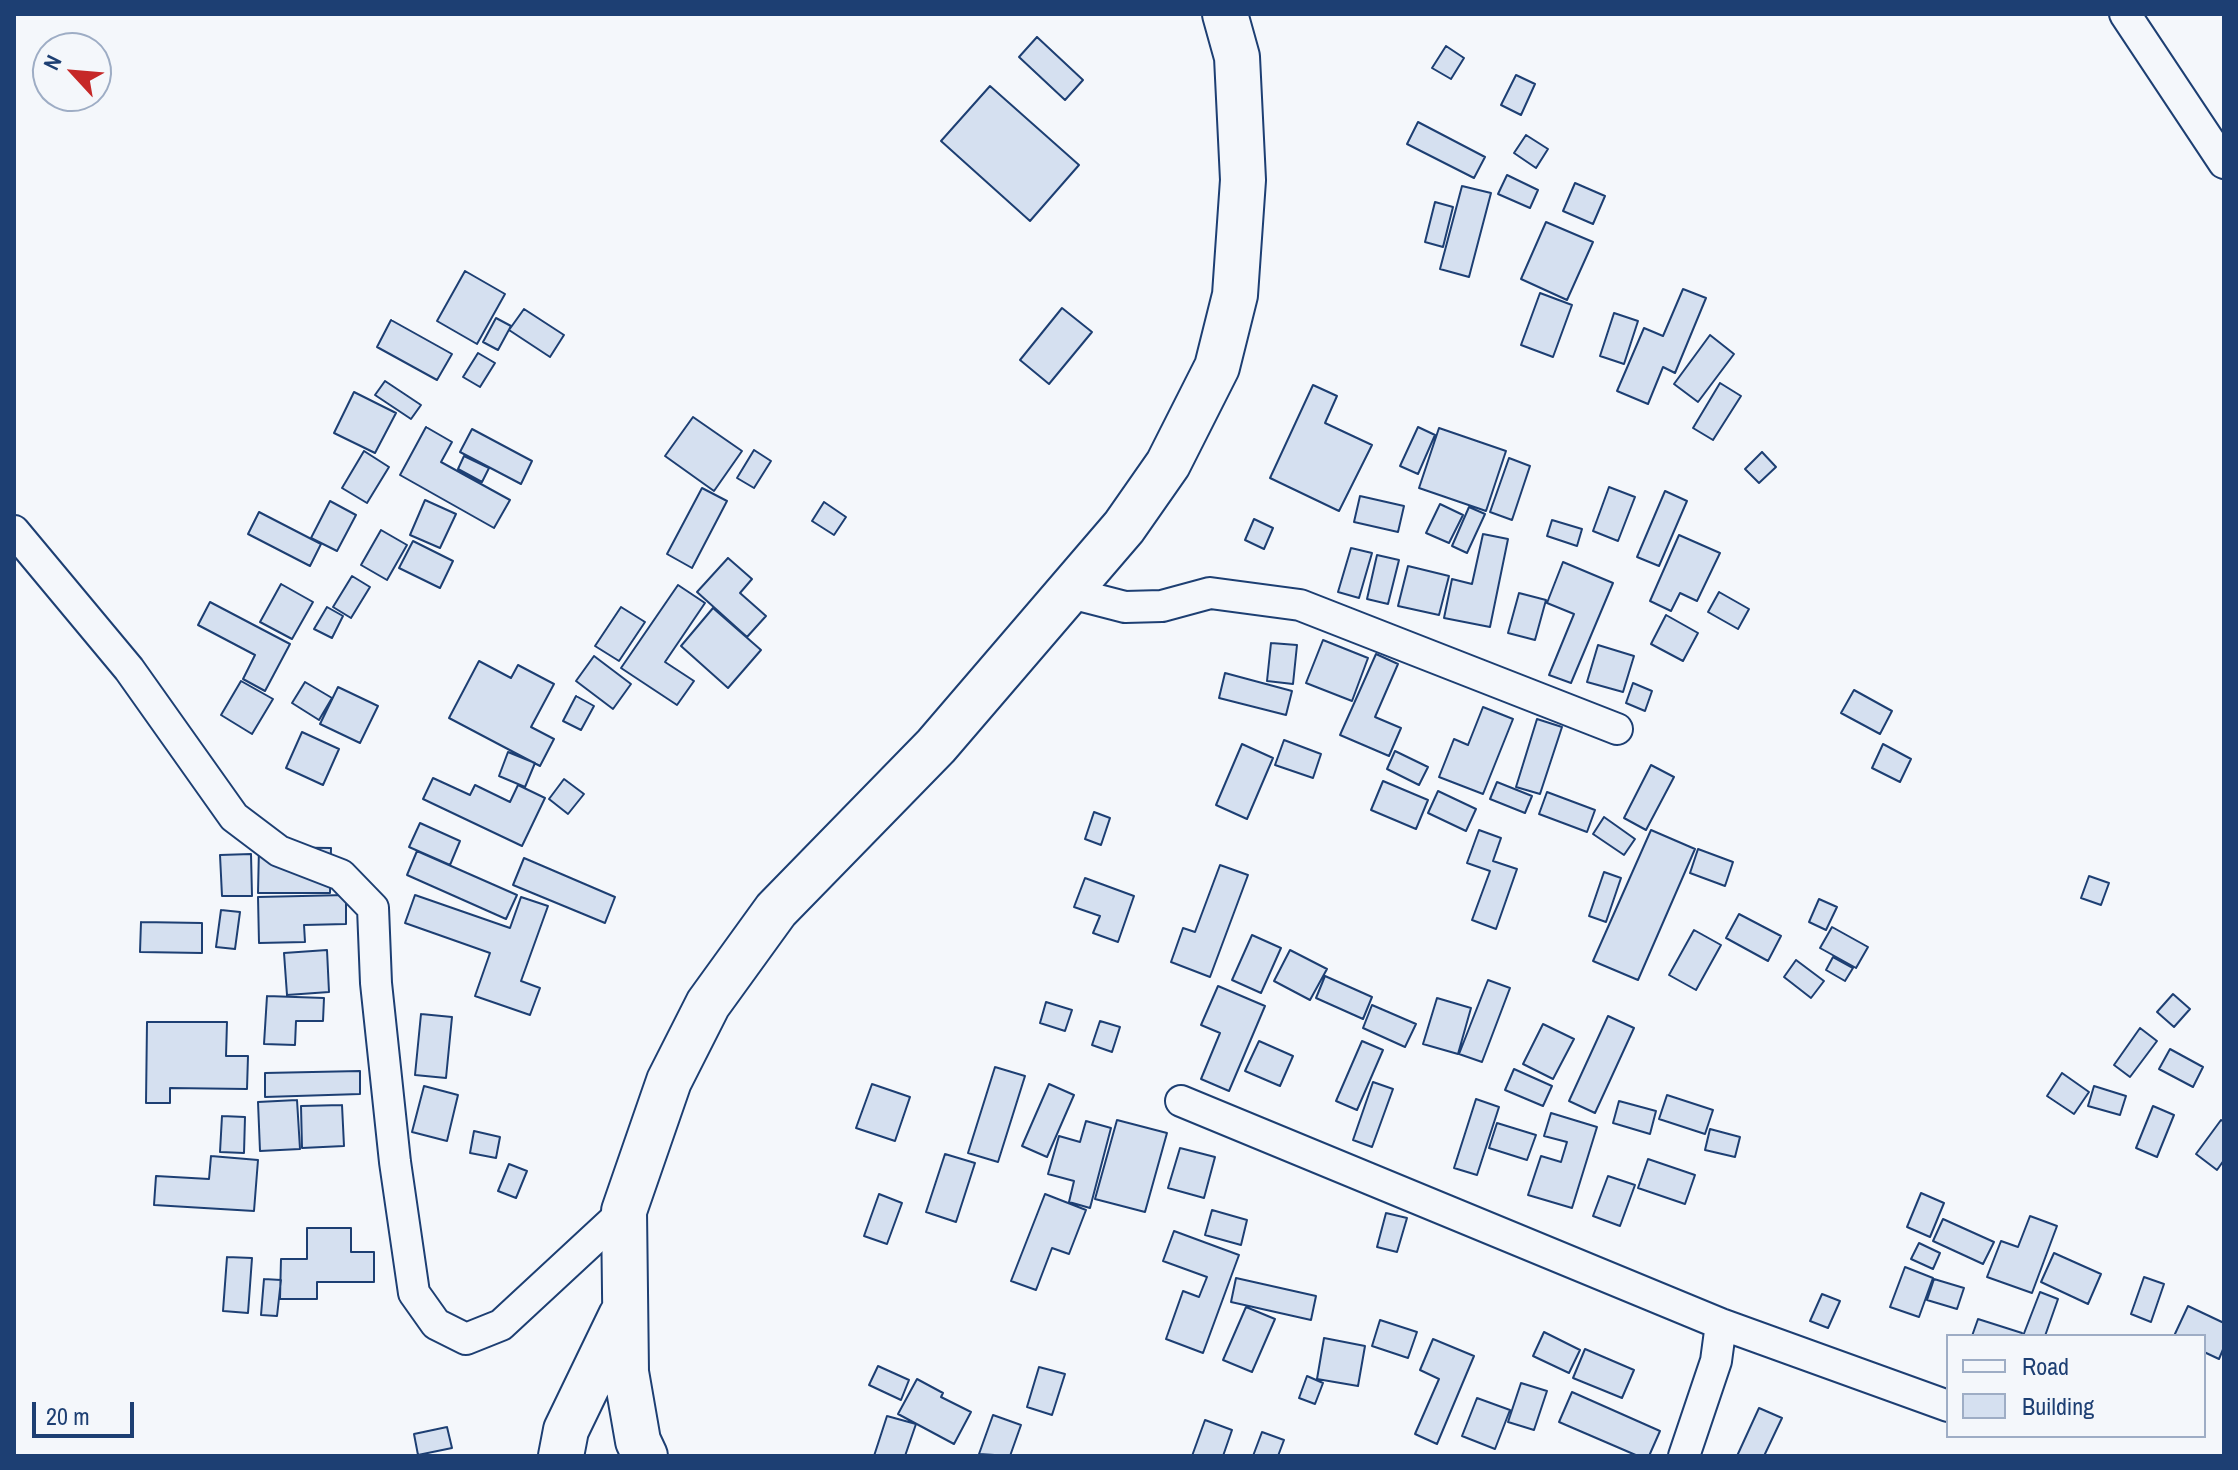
<!DOCTYPE html>
<html>
<head>
<meta charset="utf-8">
<style>
  body { margin:0 }
  #map { position:relative; width:2238px; height:1470px; overflow:hidden; background:#f4f7fb; font-family:"Archivo Narrow",sans-serif }
  canvas { display:block }
  .frame { position:absolute; inset:0; border:16px solid #1d3f73; pointer-events:none }
  .legend { position:absolute; left:1946px; top:1334px; width:260px; height:104px; box-sizing:border-box; background:#f4f7fb; border:2px solid #9eadc5; margin:0; padding:10px 14px; list-style:none; font-size:24px; color:#1d3f73 }
  .legend li { display:flex; align-items:center; gap:16px; height:40px }
  .legend b { width:40px; border:2px solid #9eadc5 }
  .north { position:absolute; left:32px; top:32px; width:80px; height:80px; box-sizing:border-box; background:#f4f7fb; border:2px solid #9eadc5; border-radius:50%; rotate:296deg; font-size:22px; font-weight:700; line-height:32px; text-align:center; color:#1d3f73 }
  .north::after { content:''; display:block; margin:auto; width:28px; height:36px; background:#c62828; clip-path:polygon(50% 0,100% 100%,50% 72%,0 100%) }
  .scale { position:absolute; left:32px; top:1402px; width:102px; height:36px; box-sizing:border-box; border:4px solid #1d3f73; border-top:0; padding-left:10px; font-size:24px; line-height:28px; white-space:nowrap; color:#1d3f73; -webkit-text-stroke:6px #f4f7fb; paint-order:stroke }
</style>
</head>
<body>
<div id="map">
<canvas width="2238" height="1470"></canvas>
<div class="frame"></div>
<ul class="legend">
<li><b style="height:10px;background:#f4f7fb"></b>Road</li>
<li><b style="height:22px;background:#d5e0f0"></b>Building</li>
</ul>
<div class="north">N</div>
<div class="scale">20 m</div>
</div>
<script>
const context = document.querySelector('canvas').getContext('2d');
context.lineJoin = 'round';
function fill(path, color) { context.fillStyle = color; context.fill(path, 'evenodd'); }
const poly = rows => new Path2D(rows.map(r => 'M' + r).join(''));
function trace(path, color, width, dash) { context.strokeStyle = color; context.lineWidth = width; context.lineCap = dash ? 'butt' : 'round'; context.setLineDash(dash || []); context.stroke(path); }
const building = poly([
  [1037,37,1083,80,1065,100,1019,57,1037,37],
  [1446,46,1464,58,1451,79,1432,68,1446,46],
  [1516,75,1535,84,1521,115,1501,105,1516,75],
  [990,86,1079,165,1030,221,941,141,990,86],
  [1418,122,1485,157,1474,178,1407,144,1418,122],
  [1526,135,1548,149,1536,168,1514,153,1526,135],
  [1507,175,1538,190,1530,208,1498,194,1507,175],
  [1575,183,1605,196,1593,224,1563,211,1575,183],
  [1462,186,1491,193,1469,277,1440,269,1462,186],
  [1435,202,1453,207,1443,247,1425,242,1435,202],
  [1546,222,1593,242,1567,300,1521,279,1546,222],
  [465,271,505,294,477,344,437,321,465,271],
  [1683,289,1706,298,1675,373,1663,367,1648,404,1617,391,1644,328,1663,336,1683,289],
  [1540,293,1572,305,1553,357,1521,345,1540,293],
  [1062,308,1092,332,1049,384,1020,360,1062,308],
  [524,309,564,335,550,357,509,330,524,309],
  [1614,313,1638,321,1624,364,1600,356,1614,313],
  [496,318,511,326,498,350,483,342,496,318],
  [391,320,452,354,437,380,377,347,391,320],
  [1710,335,1734,354,1698,402,1674,384,1710,335],
  [478,353,495,363,480,387,463,377,478,353],
  [385,381,421,405,411,419,375,395,385,381],
  [1720,383,1741,396,1713,440,1693,428,1720,383],
  [1313,385,1337,396,1325,423,1372,445,1339,511,1270,478,1313,385],
  [354,392,396,413,375,453,334,433,354,392],
  [693,417,742,451,714,491,665,456,693,417],
  [426,427,452,442,441,462,510,500,494,528,400,475,426,427],
  [1418,427,1435,435,1418,474,1400,466,1418,427],
  [1439,428,1506,451,1486,511,1419,488,1439,428],
  [472,429,532,461,521,484,460,452,472,429],
  [754,450,771,461,754,488,737,478,754,450],
  [364,451,389,467,367,503,342,488,364,451],
  [1762,452,1776,467,1759,483,1745,469,1762,452],
  [464,456,489,468,482,482,458,469,464,456],
  [1509,458,1530,466,1512,520,1490,512,1509,458],
  [1609,487,1635,497,1618,541,1593,531,1609,487],
  [702,488,727,501,692,568,667,554,702,488],
  [1665,491,1687,501,1659,566,1637,557,1665,491],
  [1360,496,1404,506,1398,532,1354,522,1360,496],
  [425,500,456,514,440,548,410,535,425,500],
  [330,501,356,515,337,551,311,538,330,501],
  [824,502,846,517,834,535,812,521,824,502],
  [1440,504,1463,515,1449,543,1426,533,1440,504],
  [1469,507,1485,514,1467,553,1452,546,1469,507],
  [259,512,321,544,310,566,248,534,259,512],
  [1254,519,1273,528,1264,549,1245,540,1254,519],
  [1552,520,1582,529,1577,546,1547,536,1552,520],
  [381,530,407,545,387,580,361,565,381,530],
  [1483,534,1508,539,1490,627,1444,618,1452,579,1472,584,1483,534],
  [1679,535,1720,553,1697,601,1680,593,1671,611,1650,601,1679,535],
  [413,541,453,561,440,588,399,568,413,541],
  [1351,548,1372,553,1359,598,1338,592,1351,548],
  [1377,555,1399,560,1388,604,1367,599,1377,555],
  [728,558,752,579,740,593,766,616,747,637,697,592,728,558],
  [1563,562,1613,583,1571,683,1549,675,1574,614,1547,603,1563,562],
  [1408,566,1449,576,1439,615,1398,606,1408,566],
  [352,576,370,587,351,618,333,607,352,576],
  [281,584,313,602,292,639,260,622,281,584],
  [678,585,705,603,665,662,694,681,677,705,621,668,678,585],
  [1719,592,1749,609,1738,629,1708,612,1719,592],
  [1519,593,1546,600,1535,640,1508,633,1519,593],
  [210,602,290,644,265,691,243,679,255,655,198,625,210,602],
  [327,607,343,616,332,638,314,629,327,607],
  [621,607,645,622,619,661,595,646,621,607],
  [713,608,761,650,728,688,681,646,713,608],
  [1666,615,1698,633,1683,661,1651,644,1666,615],
  [1323,640,1368,658,1352,701,1306,683,1323,640],
  [1271,643,1297,645,1293,684,1267,681,1271,643],
  [1598,645,1634,656,1623,692,1587,682,1598,645],
  [1376,654,1398,664,1375,717,1401,728,1389,756,1340,735,1376,654],
  [594,656,631,684,613,709,576,681,594,656],
  [479,661,511,678,518,665,554,684,531,727,554,739,540,766,449,718,479,661],
  [1225,673,1292,691,1286,715,1219,698,1225,673],
  [241,681,273,699,252,734,221,715,241,681],
  [305,682,332,698,319,720,292,703,305,682],
  [1633,683,1652,691,1645,711,1626,703,1633,683],
  [338,687,378,706,360,743,320,724,338,687],
  [1854,690,1892,711,1880,734,1841,713,1854,690],
  [576,696,594,706,581,730,563,721,576,696],
  [1483,707,1513,719,1483,794,1439,777,1454,739,1468,745,1483,707],
  [1537,719,1562,727,1540,794,1516,787,1537,719],
  [302,732,339,749,323,785,286,768,302,732],
  [1284,740,1321,754,1313,778,1275,765,1284,740],
  [1242,744,1273,758,1247,819,1216,805,1242,744],
  [1883,744,1911,759,1900,782,1872,768,1883,744],
  [1395,751,1428,767,1419,785,1387,769,1395,751],
  [508,752,535,763,525,787,499,776,508,752],
  [1651,765,1674,777,1646,830,1624,818,1651,765],
  [433,778,470,795,475,785,510,802,518,785,545,798,522,846,423,799,433,778],
  [564,779,584,794,568,814,549,799,564,779],
  [1383,781,1428,800,1416,829,1371,810,1383,781],
  [1497,782,1532,796,1525,813,1490,799,1497,782],
  [1438,791,1476,809,1466,831,1428,813,1438,791],
  [1547,792,1595,810,1587,832,1539,814,1547,792],
  [1094,812,1110,818,1101,845,1085,839,1094,812],
  [1604,817,1635,839,1624,855,1593,834,1604,817],
  [420,823,460,841,450,865,409,847,420,823],
  [1479,830,1501,838,1493,861,1517,869,1496,929,1472,920,1490,871,1467,863,1479,830],
  [1651,830,1695,849,1638,980,1593,961,1651,830],
  [259,847,331,848,330,893,258,893,259,847],
  [1698,849,1733,862,1725,886,1690,873,1698,849],
  [417,851,517,895,506,919,407,875,417,851],
  [251,854,252,896,222,896,220,855,251,854],
  [524,858,615,897,605,923,513,885,524,858],
  [1220,865,1248,875,1210,977,1171,962,1183,928,1195,932,1220,865],
  [1604,872,1621,878,1606,922,1589,916,1604,872],
  [2089,876,2109,883,2101,905,2081,898,2089,876],
  [1085,878,1134,896,1118,942,1093,933,1100,916,1074,907,1085,878],
  [346,895,346,924,304,925,305,942,259,943,258,897,346,895],
  [415,895,510,928,521,897,548,906,521,981,540,988,530,1015,475,996,490,953,405,923,415,895],
  [1819,899,1837,907,1826,930,1809,922,1819,899],
  [221,910,240,912,235,949,216,947,221,910],
  [1739,914,1781,936,1768,961,1726,938,1739,914],
  [141,922,202,923,202,953,140,952,141,922],
  [1832,927,1868,947,1856,968,1820,948,1832,927],
  [1694,930,1721,945,1696,990,1669,975,1694,930],
  [1252,935,1281,948,1261,993,1232,980,1252,935],
  [327,950,329,992,287,995,284,953,327,950],
  [1290,950,1327,969,1310,1000,1274,981,1290,950],
  [1833,957,1853,968,1845,981,1826,970,1833,957],
  [1796,960,1824,981,1811,998,1784,977,1796,960],
  [1325,976,1372,997,1363,1019,1316,998,1325,976],
  [1488,980,1510,988,1482,1062,1459,1054,1488,980],
  [1218,986,1265,1006,1229,1091,1201,1079,1220,1033,1201,1025,1218,986],
  [2173,994,2190,1009,2174,1027,2157,1012,2173,994],
  [267,996,324,998,323,1021,296,1021,295,1045,264,1044,267,996],
  [1437,998,1471,1008,1458,1054,1423,1044,1437,998],
  [1046,1002,1072,1010,1065,1031,1040,1023,1046,1002],
  [1372,1005,1416,1024,1405,1047,1363,1028,1372,1005],
  [421,1014,452,1017,446,1078,415,1075,421,1014],
  [1608,1016,1634,1028,1595,1113,1569,1101,1608,1016],
  [1100,1021,1120,1027,1112,1052,1092,1045,1100,1021],
  [147,1022,227,1022,226,1056,248,1056,247,1089,170,1088,170,1103,146,1103,147,1022],
  [1543,1024,1574,1039,1553,1079,1523,1064,1543,1024],
  [2140,1028,2157,1041,2130,1077,2114,1065,2140,1028],
  [1259,1041,1293,1056,1280,1086,1245,1071,1259,1041],
  [1362,1041,1383,1050,1357,1110,1336,1101,1362,1041],
  [2170,1049,2203,1067,2193,1087,2159,1069,2170,1049],
  [995,1067,1025,1076,998,1162,968,1153,995,1067],
  [1514,1069,1552,1086,1543,1106,1505,1090,1514,1069],
  [360,1071,360,1094,265,1097,265,1073,360,1071],
  [2062,1073,2089,1092,2074,1114,2047,1096,2062,1073],
  [1373,1082,1393,1089,1372,1147,1353,1140,1373,1082],
  [872,1084,910,1097,895,1141,856,1128,872,1084],
  [1049,1084,1074,1095,1047,1157,1022,1146,1049,1084],
  [424,1086,458,1095,447,1141,412,1132,424,1086],
  [2094,1086,2126,1096,2120,1115,2088,1106,2094,1086],
  [1667,1095,1713,1110,1705,1134,1659,1119,1667,1095],
  [1476,1099,1499,1107,1477,1175,1454,1168,1476,1099],
  [297,1100,300,1149,260,1151,258,1102,297,1100],
  [1619,1101,1656,1111,1650,1134,1613,1123,1619,1101],
  [342,1105,344,1146,302,1148,301,1106,342,1105],
  [2153,1106,2174,1115,2157,1157,2136,1148,2153,1106],
  [1551,1113,1597,1127,1572,1208,1528,1195,1541,1156,1561,1162,1567,1142,1544,1136,1551,1113],
  [222,1116,245,1117,244,1153,220,1152,222,1116],
  [1117,1120,1167,1133,1145,1212,1095,1199,1117,1120],
  [2221,1120,2224,1122,2224,1160,2217,1170,2196,1154,2221,1120],
  [1086,1121,1111,1128,1090,1208,1069,1202,1074,1181,1048,1174,1059,1136,1080,1142,1086,1121],
  [1497,1123,1536,1135,1527,1160,1489,1148,1497,1123],
  [1710,1129,1740,1137,1735,1157,1705,1150,1710,1129],
  [474,1131,500,1137,496,1158,470,1153,474,1131],
  [1180,1148,1215,1157,1204,1198,1168,1188,1180,1148],
  [945,1154,975,1163,956,1222,926,1212,945,1154],
  [211,1156,258,1160,254,1211,154,1205,156,1176,209,1179,211,1156],
  [1648,1159,1695,1175,1685,1204,1638,1188,1648,1159],
  [509,1164,527,1171,516,1198,498,1191,509,1164],
  [1608,1176,1635,1185,1620,1226,1593,1216,1608,1176],
  [1921,1193,1944,1203,1930,1237,1907,1227,1921,1193],
  [879,1194,902,1203,887,1244,864,1236,879,1194],
  [1045,1194,1086,1210,1069,1254,1052,1248,1036,1290,1011,1281,1045,1194],
  [1212,1210,1247,1220,1241,1245,1205,1235,1212,1210],
  [1386,1213,1407,1218,1397,1252,1377,1247,1386,1213],
  [2030,1216,2057,1226,2032,1293,1987,1277,2001,1241,2018,1247,2030,1216],
  [1943,1219,1994,1242,1983,1264,1933,1241,1943,1219],
  [307,1228,351,1228,351,1252,374,1252,374,1282,317,1282,317,1299,280,1299,281,1259,307,1259,307,1228],
  [1174,1231,1239,1255,1203,1353,1166,1339,1183,1291,1199,1297,1207,1277,1163,1261,1174,1231],
  [1919,1243,1940,1253,1933,1269,1911,1259,1919,1243],
  [2054,1253,2101,1274,2088,1304,2041,1282,2054,1253],
  [227,1257,252,1258,248,1313,223,1311,227,1257],
  [1905,1267,1933,1278,1919,1317,1890,1307,1905,1267],
  [2144,1277,2164,1284,2151,1322,2131,1314,2144,1277],
  [1236,1278,1316,1296,1311,1320,1231,1302,1236,1278],
  [264,1279,281,1280,277,1316,261,1315,264,1279],
  [1934,1279,1964,1288,1957,1309,1927,1300,1934,1279],
  [2040,1292,2058,1299,2045,1336,2023,1336,2040,1292],
  [1822,1294,1840,1301,1828,1328,1810,1321,1822,1294],
  [2188,1306,2224,1323,2224,1347,2219,1359,2204,1352,2204,1336,2174,1336,2188,1306],
  [1246,1307,1275,1319,1252,1372,1223,1360,1246,1307],
  [1978,1319,2022,1333,2021,1336,1972,1336,1978,1319],
  [1380,1320,1417,1332,1408,1358,1372,1346,1380,1320],
  [1544,1332,1580,1350,1569,1373,1533,1356,1544,1332],
  [1324,1338,1365,1346,1358,1386,1317,1379,1324,1338],
  [1433,1339,1474,1356,1437,1444,1415,1434,1439,1379,1420,1370,1433,1339],
  [1585,1349,1634,1370,1622,1398,1573,1378,1585,1349],
  [878,1366,909,1380,901,1400,869,1385,878,1366],
  [1039,1367,1065,1374,1052,1415,1027,1407,1039,1367],
  [1307,1376,1323,1383,1315,1404,1299,1398,1307,1376],
  [917,1379,943,1393,941,1397,971,1412,954,1444,898,1414,917,1379],
  [1521,1383,1547,1391,1534,1430,1508,1422,1521,1383],
  [1572,1392,1660,1431,1649,1456,1638,1456,1559,1422,1572,1392],
  [1477,1398,1510,1410,1495,1449,1462,1436,1477,1398],
  [1759,1408,1782,1418,1764,1456,1737,1456,1759,1408],
  [993,1415,1021,1425,1010,1456,979,1454,993,1415],
  [887,1416,916,1424,905,1456,874,1456,887,1416],
  [1205,1420,1232,1430,1223,1456,1192,1456,1205,1420],
  [447,1427,452,1448,418,1455,414,1434,447,1427],
  [1262,1432,1284,1440,1278,1456,1253,1456,1262,1432]
]);
fill(building, '#d5e0f0');
trace(building, '#1d3f73', 2);
const street = poly([
  [2125,14,2224,163],
  [14,531,129,669,234,817,279,851,341,875,373,908,376,983,395,1162,414,1293,436,1324,466,1339,501,1325,624,1211],
  [1067,592,1125,607,1162,606,1210,593,1300,605,1617,729],
  [1181,1101,1721,1324,1948,1406],
  [1684,1456,1716,1361,1721,1324]
]);
const secondary = poly([
  [561,1456,566,1430,621,1316],
  [645,1456,638,1441,626,1372,624,1211,669,1081,708,1004,776,910,936,746,1124,527,1168,464,1217,367,1235,295,1243,180,1237,57,1225,14]
]);
trace(street, '#1d3f73', 34);
trace(secondary, '#1d3f73', 48);
trace(street, '#f4f7fb', 30);
trace(secondary, '#f4f7fb', 44);
</script>
</body>
</html>
